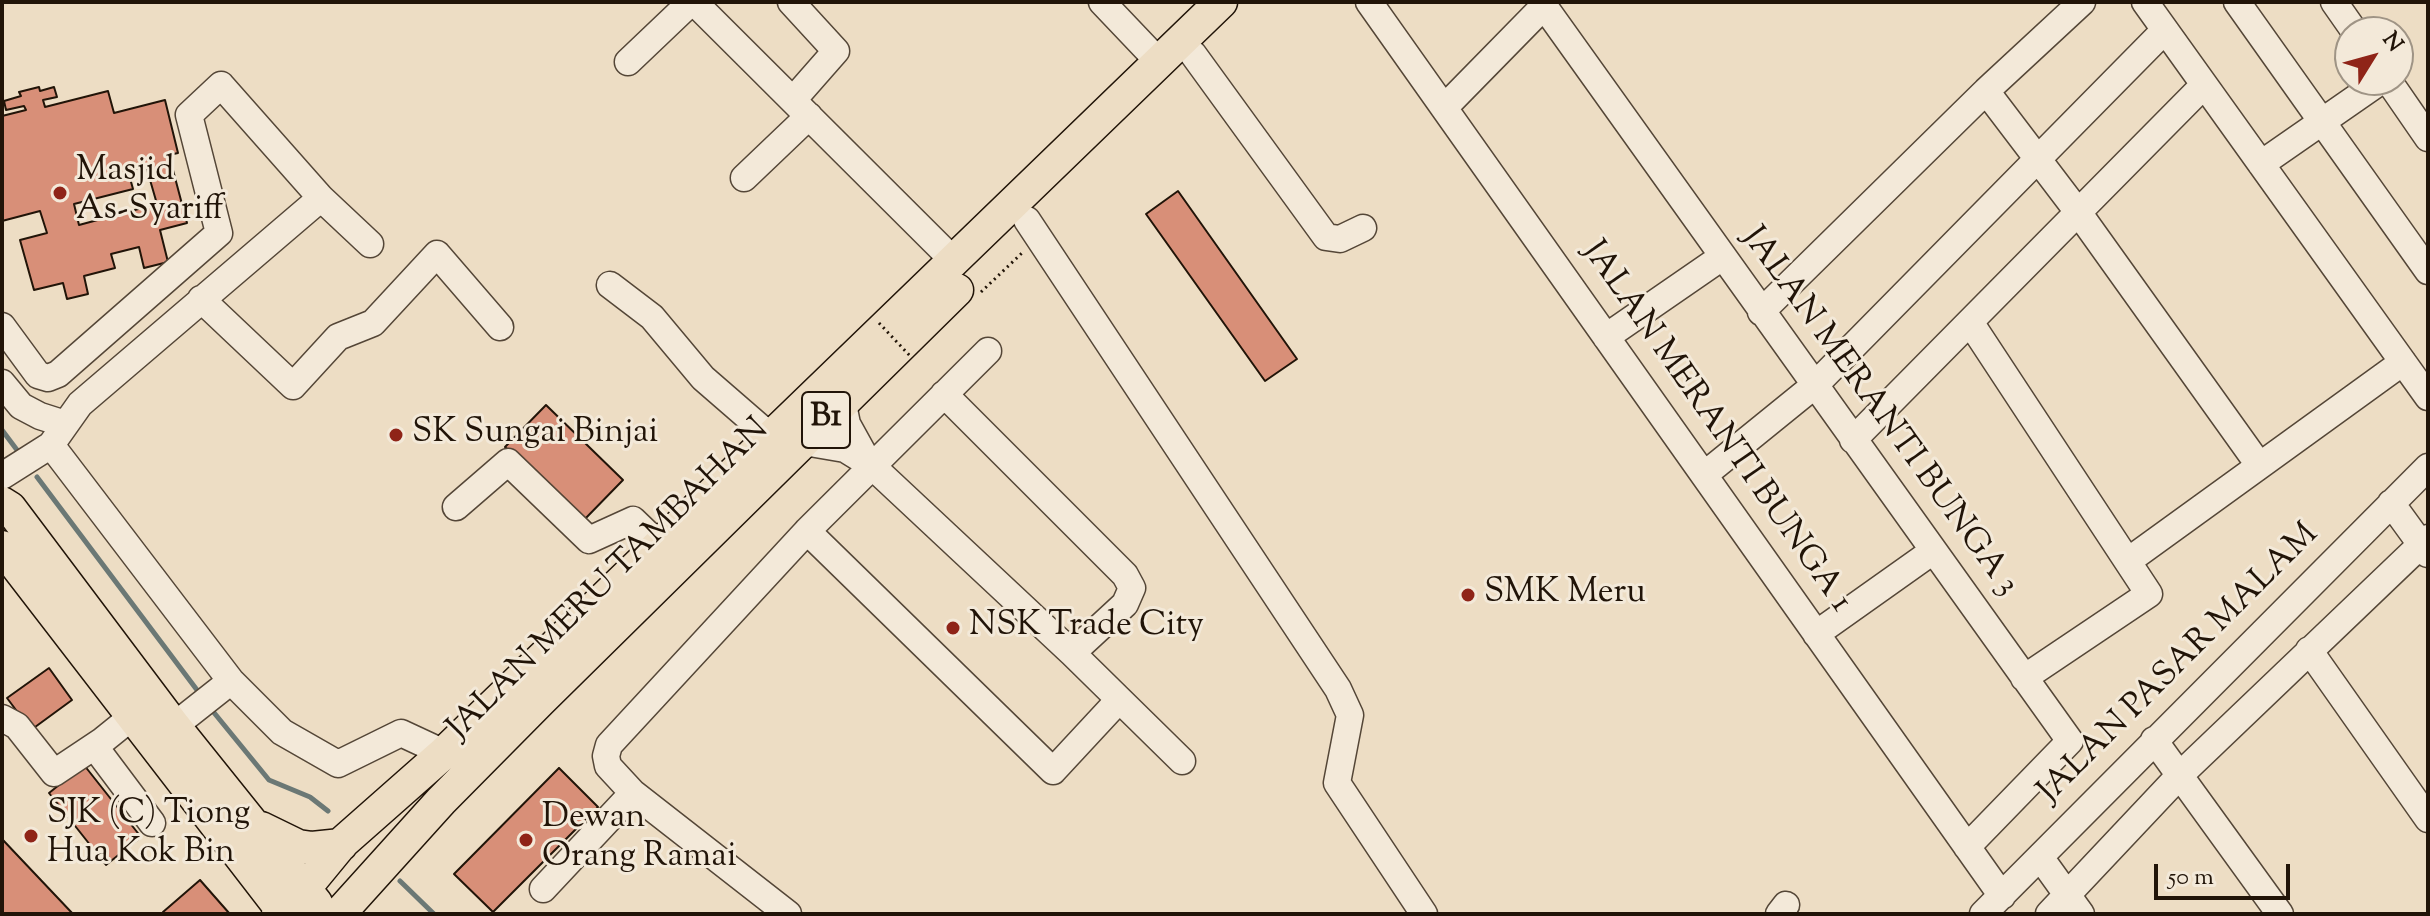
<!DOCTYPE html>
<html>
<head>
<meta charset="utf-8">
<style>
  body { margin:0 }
  #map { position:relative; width:2430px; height:916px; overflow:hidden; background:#edddc4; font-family:"Sorts Mill Goudy",serif }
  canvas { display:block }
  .frame { position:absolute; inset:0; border:4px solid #211408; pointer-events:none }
  .north { position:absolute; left:2334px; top:16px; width:80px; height:80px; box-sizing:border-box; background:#f3e9d9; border:2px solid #9f9485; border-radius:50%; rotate:53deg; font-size:22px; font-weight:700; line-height:32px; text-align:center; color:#211408 }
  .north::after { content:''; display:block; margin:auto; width:28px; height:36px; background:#8f2418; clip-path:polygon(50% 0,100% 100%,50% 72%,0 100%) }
  .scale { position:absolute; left:2154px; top:864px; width:136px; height:36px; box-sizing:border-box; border:4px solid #211408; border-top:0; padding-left:10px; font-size:24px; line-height:28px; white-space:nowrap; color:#211408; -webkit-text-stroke:6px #f3e9d9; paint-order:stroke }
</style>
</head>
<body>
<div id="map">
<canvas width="2430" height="916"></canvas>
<div class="frame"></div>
<div class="north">N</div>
<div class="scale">50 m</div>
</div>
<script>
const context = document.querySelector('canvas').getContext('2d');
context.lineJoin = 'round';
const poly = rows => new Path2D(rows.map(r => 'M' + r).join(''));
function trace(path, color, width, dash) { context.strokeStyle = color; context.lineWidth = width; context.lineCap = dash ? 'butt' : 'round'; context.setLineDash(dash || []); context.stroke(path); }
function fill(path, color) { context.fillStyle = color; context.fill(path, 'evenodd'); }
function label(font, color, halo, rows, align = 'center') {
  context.font = font + ' "Sorts Mill Goudy",serif'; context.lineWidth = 6; context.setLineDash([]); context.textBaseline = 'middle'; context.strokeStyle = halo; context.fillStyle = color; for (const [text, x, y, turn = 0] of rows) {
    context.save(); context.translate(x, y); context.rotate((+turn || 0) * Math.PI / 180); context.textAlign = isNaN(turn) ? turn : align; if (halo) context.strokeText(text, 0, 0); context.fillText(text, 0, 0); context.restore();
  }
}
trace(poly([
  [2,430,20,454],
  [37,477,200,694],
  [211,709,269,780,310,797,328,811],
  [400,881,434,914]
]), '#6b7875', 5);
const building = poly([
  [39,87,40,91,54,87,57,97,43,100,45,107,108,91,114,113,165,100,178,153,169,155,187,223,160,230,168,262,144,268,139,247,111,254,115,268,84,276,88,294,67,299,63,283,34,290,20,240,47,233,40,211,2,221,2,116,26,110,24,106,6,110,4,101,21,96,19,92,39,87],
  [146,166,157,204,79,225,74,204,133,189,128,171,146,166],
  [1178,191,1297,359,1265,381,1146,214,1178,191],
  [546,405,623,480,582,522,505,447,546,405],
  [49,668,72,700,31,730,7,698,49,668],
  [84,765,141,837,106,865,49,793,84,765],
  [559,768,598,807,493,912,454,874,559,768],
  [2,839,73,914,2,914,2,839],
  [200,880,229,913,165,914,163,912,200,880]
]);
fill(building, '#d88f78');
trace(building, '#211408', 2);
const minor = poly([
  [694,2,955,262],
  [791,2,836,51,793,100],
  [1102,2,1160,63],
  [1369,2,2002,896],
  [2145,2,2428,397],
  [2237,2,2428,271],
  [2334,2,2355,32],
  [1193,54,1326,237,1340,239,1363,228],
  [628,62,691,2],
  [2388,80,2428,138],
  [1986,91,2078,212,2259,465],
  [1444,108,1544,6,2070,741,1967,847],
  [2261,164,2382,80],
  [744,178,809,116],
  [1027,220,1338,689,1350,715,1337,783,1424,914],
  [610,285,652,317,703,378,771,437],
  [201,299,293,386,338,337,373,323,437,254,500,327],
  [1761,312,1986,91,2082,2],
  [1970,322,2149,594,2024,678],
  [2,326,38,375,48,378,58,374,219,233,189,115,221,85,321,198,370,244],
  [1606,337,1722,257],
  [2,383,21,406,40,416,65,424],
  [944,394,1125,575,1132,588,1125,604,1072,653],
  [843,404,847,424,868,462],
  [1853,440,2204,85],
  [804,442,845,449,871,465,1072,653,1182,761],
  [51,445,231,681,282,732,338,764,401,733,444,753],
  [1704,475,1815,385,2165,30],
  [2,476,51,445,80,404,321,198],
  [2391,503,2428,554],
  [456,507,508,462,589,540,633,520,659,545],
  [807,531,1053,771,1118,701],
  [2128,561,2403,362],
  [1816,634,1933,551],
  [2309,650,2428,819],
  [133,716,102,741,98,751,152,823],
  [2,718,17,726,54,773,102,741],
  [174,726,231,681],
  [2154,740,2280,914],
  [2040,857,2081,914],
  [543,889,633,793],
  [788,914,633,793,608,766,606,756,609,745,807,531,988,351],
  [1779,914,1786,905],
  [1983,914,2428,467],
  [2049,914,2180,775,2428,538]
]);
const major = poly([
  [2,503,10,508,174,726,316,903],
  [2,547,285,914],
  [261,828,298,846,312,848,341,845],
  [278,914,305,888,342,843,444,753,1221,2],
  [339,914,441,801,540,701,957,290]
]);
trace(minor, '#544637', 29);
trace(major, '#211408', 35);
trace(poly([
  [981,292,1022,253]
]), '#211408', 3, [2, 4]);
trace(minor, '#f3e9d9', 26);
trace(major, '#edddc4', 32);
trace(poly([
  [879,323,912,358]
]), '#211408', 3, [2, 4]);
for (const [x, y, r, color] of [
  [60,193,8,"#8f2418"],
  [396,435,8,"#8f2418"],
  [1468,595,8,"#8f2418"],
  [953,628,8,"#8f2418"],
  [31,836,8,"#8f2418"],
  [526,840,8,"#8f2418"]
]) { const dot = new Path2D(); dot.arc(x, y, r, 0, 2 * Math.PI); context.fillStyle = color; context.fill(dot); trace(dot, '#f3e9d9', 3); }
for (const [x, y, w] of [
  [826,420,48]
]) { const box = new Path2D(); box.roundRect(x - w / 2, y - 28, w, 56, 6); context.fillStyle = '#f3e9d9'; context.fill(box); trace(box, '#211408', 2); }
label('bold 32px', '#211408', null, [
  ["B1",826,420]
]);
label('34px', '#211408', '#f3e9d9', [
  ["Masjid",76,173],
  ["As-Syariff",76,212],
  ["SK Sungai Binjai",412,435],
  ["SMK Meru",1484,595],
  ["NSK Trade City",969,628],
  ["SJK (C) Tiong",47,816],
  ["Hua Kok Bin",47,855],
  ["Dewan",542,820],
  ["Orang Ramai",542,859]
], 'left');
label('34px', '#211408', '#f3e9d9', [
  ["JALAN MERANTI BUNGA 3",1878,413,54],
  ["JALAN MERANTI BUNGA 1",1715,428,55],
  ["JALAN MERU TAMBAHAN",610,581,-45],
  ["JALAN PASAR MALAM",2180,665,-45]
]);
</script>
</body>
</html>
